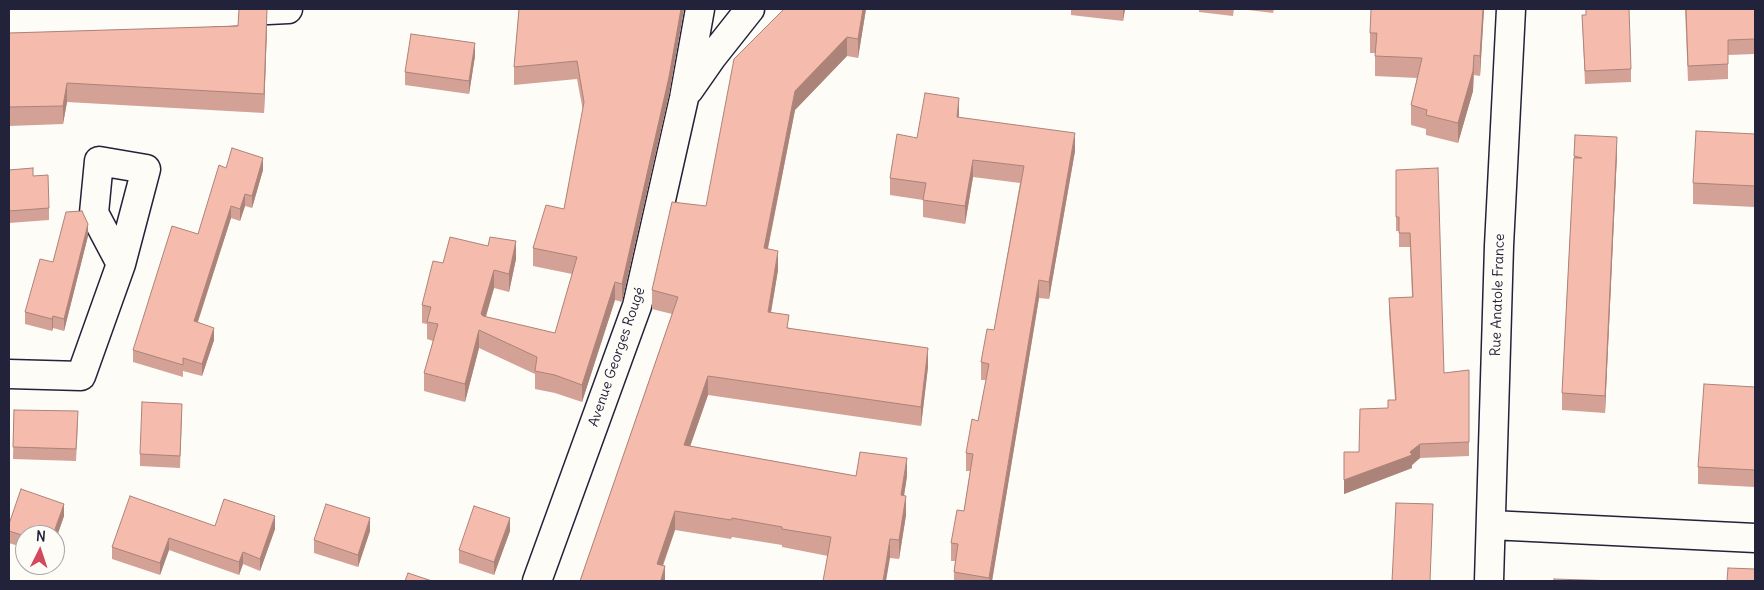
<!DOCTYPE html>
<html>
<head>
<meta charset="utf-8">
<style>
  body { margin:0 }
  #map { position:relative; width:1764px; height:590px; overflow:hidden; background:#fdfcf7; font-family:Delius,sans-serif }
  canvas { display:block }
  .frame { position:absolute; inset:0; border:10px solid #22223b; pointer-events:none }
  .north { position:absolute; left:15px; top:525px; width:50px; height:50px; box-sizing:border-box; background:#fdfcf7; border:1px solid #a5a5ac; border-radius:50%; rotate:4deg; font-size:14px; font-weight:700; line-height:20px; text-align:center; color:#22223b }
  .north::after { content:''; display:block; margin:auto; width:18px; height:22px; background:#d1495b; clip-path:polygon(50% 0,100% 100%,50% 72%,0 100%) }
</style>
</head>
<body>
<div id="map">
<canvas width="1764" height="590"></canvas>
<div class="frame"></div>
<div class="north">N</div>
</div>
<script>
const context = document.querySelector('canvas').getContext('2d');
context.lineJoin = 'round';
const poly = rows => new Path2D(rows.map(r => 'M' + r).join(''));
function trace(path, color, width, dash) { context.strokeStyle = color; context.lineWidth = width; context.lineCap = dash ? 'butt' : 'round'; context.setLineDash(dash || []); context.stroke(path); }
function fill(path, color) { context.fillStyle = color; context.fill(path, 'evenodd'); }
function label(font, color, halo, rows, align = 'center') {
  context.font = font + ' Delius,sans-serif'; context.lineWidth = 4; context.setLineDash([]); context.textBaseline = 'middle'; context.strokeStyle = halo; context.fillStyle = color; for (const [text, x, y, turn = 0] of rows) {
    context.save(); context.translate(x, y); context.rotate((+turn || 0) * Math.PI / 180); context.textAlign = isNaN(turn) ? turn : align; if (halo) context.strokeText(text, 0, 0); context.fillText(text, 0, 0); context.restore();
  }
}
const minor = poly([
  [9,23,288,9],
  [689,90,712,57,750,9],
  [9,374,81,376,121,264,146,169,99,161,94,213,121,264],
  [1491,525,1755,538],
  [537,581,637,306,684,98,700,9],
  [1489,581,1499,246,1511,9]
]);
trace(minor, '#22223b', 31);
trace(minor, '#fdfcf7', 28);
fill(poly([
  [519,9,684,9,669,95,622,302,615,300,582,402,555,393,535,389,535,374,479,348,465,402,424,391,424,373,433,341,427,339,427,324,422,323,422,305,443,263,516,259,509,292,494,288,486,317,555,333,572,274,533,266,533,248,564,209,583,111,577,79,514,85,514,67],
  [784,9,866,9,858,58,847,56,795,110,768,249,778,270,771,312,789,328,928,367,921,426,708,395,690,446,856,476,907,476,904,496,906,515,899,559,890,558,828,556,782,547,782,545,732,537,731,539,675,530,663,566,665,581,580,581,672,314,652,309,652,290,706,206],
  [1071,9,1125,9,1123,21,1071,15],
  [1199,9,1234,9,1233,16,1199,12],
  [1240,9,1274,9,1273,13],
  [1484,9,1480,76,1474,75,1473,91,1458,143,1426,135,1426,129,1411,125,1411,105,1417,78,1375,76,1375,53,1370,53,1370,33],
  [1685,9,1755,9,1755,54,1728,55,1728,79,1688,81],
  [1582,15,1586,15,1631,69,1631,82,1585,84],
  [267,26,264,113,67,102,63,124,9,126,9,33],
  [475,56,469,94,405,85,405,72],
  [959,117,1075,151,1049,299,1039,298,992,581,954,581,954,572,955,561,951,561,951,543,964,511,970,471,966,471,966,453,978,421,986,380,981,380,981,362,994,330,1020,183,973,177,965,224,923,217,923,200,890,195,890,178,917,138],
  [1755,134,1755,207,1693,204,1693,183],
  [1575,135,1617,154,1605,413,1562,410,1562,393],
  [226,168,263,170,252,208,245,206,240,221,231,218,198,322,214,340,202,376,183,371,183,377,133,362,133,350,198,234],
  [9,170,33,176,49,208,49,220,9,223],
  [1396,170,1444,373,1469,370,1469,456,1420,458,1412,465,1412,468,1344,494,1344,452,1359,452,1388,408,1395,400,1389,312,1389,298,1412,297,1410,247,1399,247,1399,231,1396,231],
  [88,236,64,331,53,328,52,331,25,324,25,312,53,262],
  [1755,387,1755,487,1698,484,1698,467],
  [14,410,78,423,76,461,13,459],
  [182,416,180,468,140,466,140,454],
  [64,516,55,542,55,535,25,535,25,548,9,543,9,524],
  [215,526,275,529,260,571,243,564,239,575,169,550,160,575,112,559,112,547],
  [370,531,358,567,314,553,314,540],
  [510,531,494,575,459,563,459,550]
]), '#d3a195');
fill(poly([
  [267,9,267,26,264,113,264,94],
  [681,9,684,9,669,95,622,302,622,284],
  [863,9,866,9,858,58,858,39],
  [1123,9,1125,9,1123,21],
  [1483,9,1484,9,1480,76,1480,56],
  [847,37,847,56,795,110,764,267,764,248,795,91],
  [475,43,475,56,469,94,469,81],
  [1474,55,1473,91,1458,143,1458,123],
  [67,83,67,102,63,124,63,106],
  [959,98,959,115,957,134,957,117],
  [1075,133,1075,151,1049,299,1049,282],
  [1617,137,1617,154,1605,413,1605,396],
  [263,158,263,170,252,208,252,196],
  [973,160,973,177,965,224,965,206],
  [245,194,245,206,240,221,240,209],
  [231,206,231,218,194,333,194,321],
  [88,224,88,236,64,331,64,319],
  [516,241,516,259,509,292,509,274],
  [778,251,778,270,768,330,768,312],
  [494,270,494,288,481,332,481,314],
  [1039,280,1039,298,992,581,989,581],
  [615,282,615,300,582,402,582,385],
  [53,316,53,328,52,331,52,319],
  [214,328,214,340,202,376,202,364],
  [479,330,479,348,465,402,465,384],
  [928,348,928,367,921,426,921,407],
  [708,376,708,395,684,464,684,445],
  [1420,444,1420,458,1412,465,1412,468,1344,494,1344,480,1410,452],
  [907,458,907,476,901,514,901,495],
  [906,496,906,515,899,559,899,540],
  [64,504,64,516,55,542,55,535,53,535],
  [675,511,675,530,657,581,657,564],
  [275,516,275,529,260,571,260,559],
  [370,518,370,531,358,567,358,555],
  [510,518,510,531,494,575,494,562],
  [169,538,169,550,160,575,160,563],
  [890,539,890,558,886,581,883,581],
  [243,552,243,564,239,575,239,562],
  [665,566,665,581,661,581]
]), '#ac8379');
const building = poly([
  [239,9,267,9,264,94,67,83,63,106,9,107,9,33,238,26,239,9],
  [519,9,681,9,669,77,622,284,615,282,582,385,555,375,535,371,537,357,479,330,465,384,424,373,438,324,427,322,431,307,422,305,433,261,443,263,450,237,488,246,490,237,516,241,509,274,494,270,481,314,483,316,555,333,577,257,533,248,546,205,564,209,584,102,577,61,514,67,519,9],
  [784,9,863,9,858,39,847,37,795,91,764,248,778,251,768,312,789,315,787,328,928,348,921,407,708,376,684,445,856,476,860,452,907,458,901,495,906,496,899,540,890,539,883,581,823,581,831,537,782,529,782,527,732,518,731,520,675,511,657,564,665,566,661,580,664,581,580,581,678,297,652,290,672,202,706,206,734,59,784,9],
  [1371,9,1483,9,1480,56,1474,55,1473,71,1458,123,1426,115,1427,110,1411,105,1422,58,1375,56,1377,33,1370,33,1371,9],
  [1586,9,1629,9,1631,69,1585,71,1582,15,1586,15,1586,9],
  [1686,9,1755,9,1755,39,1728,40,1728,64,1688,66,1686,9],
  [411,34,475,43,469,81,405,72,411,34],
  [925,93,959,98,957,117,1075,133,1049,282,1039,280,989,578,954,572,958,544,951,543,957,510,964,511,973,454,966,453,972,419,978,421,989,364,981,362,987,329,994,330,1024,166,973,160,965,206,923,200,926,183,890,178,897,134,917,138,925,93],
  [1696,131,1755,134,1755,186,1693,183,1696,131],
  [1575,135,1617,137,1605,396,1562,393,1574,158,1582,158,1574,156,1575,135],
  [232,148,263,158,252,196,245,194,240,209,231,206,194,321,214,328,202,364,183,358,183,365,133,350,172,226,198,234,219,165,226,168,232,148],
  [33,168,33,176,48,175,49,208,9,211,9,170,33,168],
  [1438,168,1444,373,1469,370,1469,442,1420,444,1410,452,1412,455,1344,480,1344,452,1359,452,1360,409,1388,408,1388,400,1396,400,1389,298,1413,297,1410,233,1399,233,1399,217,1396,217,1396,170,1438,168],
  [82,211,88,224,64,319,53,316,52,319,25,312,40,259,53,262,66,212,82,211],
  [1704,384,1755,387,1755,470,1698,467,1704,384],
  [142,402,182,404,180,456,140,454,142,402],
  [14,410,78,411,76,449,13,447,14,410],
  [21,489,64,504,53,535,25,535,25,536,9,531,9,524,21,489],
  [130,496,215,526,224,499,275,516,260,559,243,552,239,562,169,538,160,563,112,547,130,496],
  [1396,503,1433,504,1430,581,1392,581,1396,503],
  [326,504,370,518,358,555,314,540,326,504],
  [474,506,510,518,494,562,459,550,474,506],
  [1728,568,1755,569,1755,581,1727,581,1728,568],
  [408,573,432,581,405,581,408,573],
  [1554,579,1617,581,1554,581,1554,579]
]);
fill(building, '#f5bbad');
trace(building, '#ac8379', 1);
label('14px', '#22223b', '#fdfcf7', [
  ["Rue Anatole France",1498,295,-88],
  ["Avenue Georges Rougé",617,357,-71]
]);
</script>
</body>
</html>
